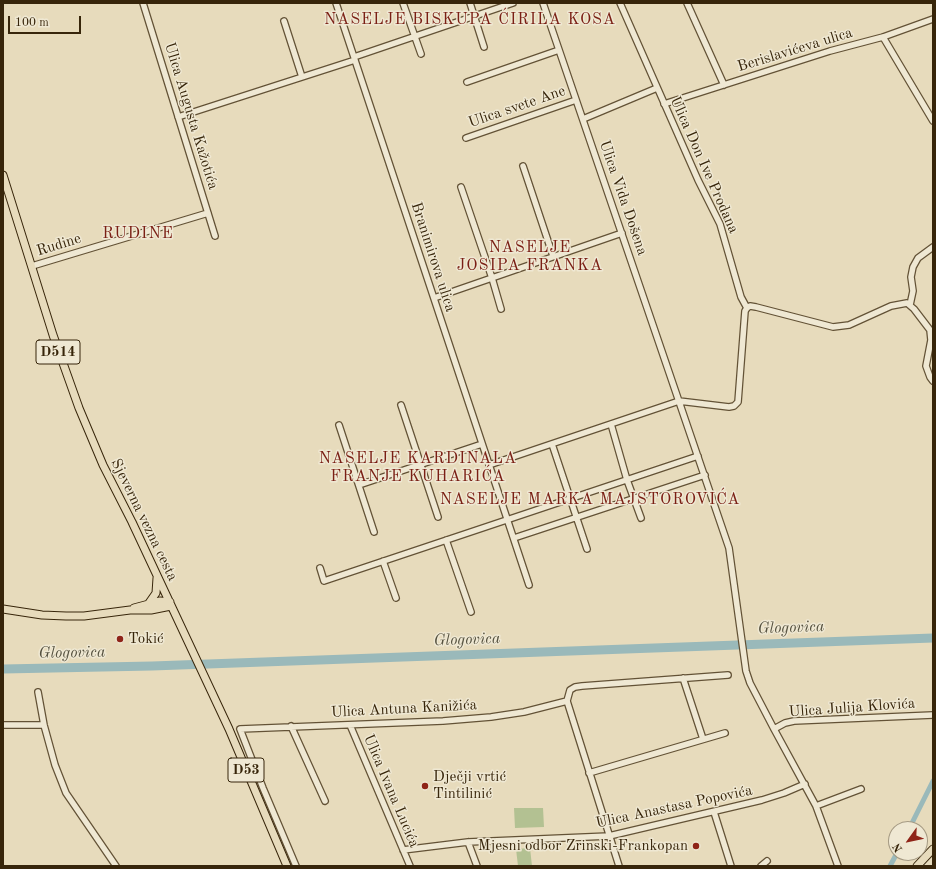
<!DOCTYPE html>
<html>
<head>
<meta charset="utf-8">
<style>
  body { margin:0 }
  #map { position:relative; width:936px; height:869px; overflow:hidden; background:#e7dbbc; font-family:"Old Standard TT",serif }
  canvas { display:block }
  .frame { position:absolute; inset:0; border:4px solid #37250a; pointer-events:none }
  .north { position:absolute; left:888px; top:821px; width:40px; height:40px; box-sizing:border-box; background:#efe8d3; border:1px solid #a59a83; border-radius:50%; rotate:237deg; font-size:11px; font-weight:700; line-height:16px; text-align:center; color:#37250a }
  .north::after { content:''; display:block; margin:auto; width:14px; height:18px; background:#8f2418; clip-path:polygon(50% 0,100% 100%,50% 72%,0 100%) }
  .scale { position:absolute; left:8px; top:16px; width:73px; height:18px; box-sizing:border-box; border:2px solid #37250a; border-top:0; padding-left:5px; font-size:12px; line-height:14px; white-space:nowrap; color:#37250a; -webkit-text-stroke:3px #efe8d3; paint-order:stroke }
</style>
</head>
<body>
<div id="map">
<canvas width="936" height="869"></canvas>
<div class="frame"></div>
<div class="north">N</div>
<div class="scale">100 m</div>
</div>
<script>
const context = document.querySelector('canvas').getContext('2d');
context.lineJoin = 'round';
function fill(path, color) { context.fillStyle = color; context.fill(path, 'evenodd'); }
const poly = rows => new Path2D(rows.map(r => 'M' + r).join(''));
function trace(path, color, width, dash) { context.strokeStyle = color; context.lineWidth = width; context.lineCap = dash ? 'butt' : 'round'; context.setLineDash(dash || []); context.stroke(path); }
function label(font, color, halo, rows, align = 'center') {
  context.font = font + ' "Old Standard TT",serif'; context.lineWidth = 3; context.setLineDash([]); context.textBaseline = 'middle'; context.strokeStyle = halo; context.fillStyle = color; for (const [text, x, y, turn = 0] of rows) {
    context.save(); context.translate(x, y); context.rotate((+turn || 0) * Math.PI / 180); context.textAlign = isNaN(turn) ? turn : align; if (halo) context.strokeText(text, 0, 0); context.fillText(text, 0, 0); context.restore();
  }
}
fill(poly([
  [514,808,543,808,544,827,515,828],
  [530,848,532,866,518,866,516,849]
]), '#b3c192');
trace(poly([
  [909,829,933,781],
  [890,866,897,853]
]), '#9ab9ba', 5);
trace(poly([
  [3,669,152,666,933,638]
]), '#9ab9ba', 9);
const minor = poly([
  [143,3,215,236],
  [336,3,529,585],
  [403,3,421,54],
  [470,3,484,47],
  [543,3,729,548,746,671,750,683,774,729,816,806,838,866],
  [620,3,698,180,720,224,741,297,747,308],
  [687,3,724,85],
  [284,21,302,77],
  [883,37,933,121],
  [354,57,513,3],
  [467,82,559,50],
  [664,104,830,51,883,37,933,19],
  [178,117,355,60],
  [583,119,657,88],
  [466,138,576,100],
  [523,166,553,256],
  [461,187,492,278,501,309],
  [32,266,208,213],
  [434,298,622,233],
  [910,305,913,291,911,277,913,267,918,258,933,247],
  [747,308,750,306,756,307,833,327,849,325,891,306,907,303,914,309,930,330,931,340,926,366,930,377,933,381],
  [401,405,438,517],
  [611,424,627,480,641,518],
  [339,425,374,532],
  [552,444,587,549],
  [489,465,679,401,729,407,734,406,738,402,745,311,747,308],
  [359,485,482,444],
  [514,538,705,475],
  [446,540,471,612],
  [383,561,396,598],
  [320,568,324,581,698,456],
  [683,678,703,739],
  [38,692,44,725,55,765,66,793,116,866],
  [3,725,44,725],
  [350,725,410,866],
  [291,726,325,801],
  [774,729,785,723,794,721,933,715],
  [589,773,725,733],
  [816,806,861,789],
  [714,812,731,866],
  [468,842,477,866],
  [403,850,468,842,609,836,762,800,784,793,805,784],
  [296,866,263,788,240,729,443,721,491,717,524,712,567,701],
  [619,866,567,701,570,690,575,687,582,686,728,675],
  [761,866,767,861]
]);
const major = poly([
  [3,175,53,335,79,408,103,465,132,522,229,729,287,866],
  [149,603,156,593,157,578],
  [134,608,160,601,170,602],
  [3,609,42,615,66,616,84,616,130,610,151,610,171,606],
  [917,866,933,849]
]);
trace(minor, '#635236', 8);
trace(major, '#37250a', 9);
trace(minor, '#efe8d3', 5.5);
trace(major, '#e7dbbc', 7);
for (const [x, y, r, color] of [
  [120,639,4,"#8f2418"],
  [425,786,4,"#8f2418"],
  [696,846,4,"#8f2418"]
]) { const dot = new Path2D(); dot.arc(x, y, r, 0, 2 * Math.PI); context.fillStyle = color; context.fill(dot); trace(dot, '#efe8d3', 1.5); }
for (const [x, y, w] of [
  [58,352,44],
  [246,770,36]
]) { const box = new Path2D(); box.roundRect(x - w / 2, y - 12, w, 24, 3); context.fillStyle = '#efe8d3'; context.fill(box); trace(box, '#37250a', 1); }
label('bold 14px', '#37250a', null, [
  ["D514",58,352],
  ["D53",246,770]
]);
label('15px', '#37250a', '#efe8d3', [
  ["Berislavićeva ulica",795,50,-17],
  ["Ulica svete Ane",517,107,-19],
  ["Ulica Augusta Kažotića",191,116,73],
  ["Ulica Don Ive Prodana",704,165,66],
  ["Ulica Vida Došena",623,198,71],
  ["Rudine",59,245,-17],
  ["Branimirova ulica",433,257,72],
  ["Sjeverna vezna cesta",144,520,64],
  ["Ulica Julija Klovića",852,708,-4],
  ["Ulica Antuna Kanižića",404,709,-3],
  ["Ulica Ivana Lucića",391,791,67],
  ["Ulica Anastasa Popovića",674,807,-12]
]);
label('15px', '#37250a', '#efe8d3', [
  ["Tokić",128,639],
  ["Dječji vrtić",433,777],
  ["Tintilinić",433,794],
  ["Mjesni odbor Zrinski-Frankopan",688,846,"right"]
], 'left');
context.letterSpacing = '1px';
label('16px', '#7a1f14', '#efe8d3', [
  ["NASELJE BISKUPA ĆIRILA KOSA",470,20],
  ["RUDINE",138,234],
  ["NASELJE",530,248],
  ["JOSIPA FRANKA",530,266],
  ["NASELJE KARDINALA",418,459],
  ["FRANJE KUHARIĆA",418,477],
  ["NASELJE MARKA MAJSTOROVIĆA",590,500]
]);
context.letterSpacing = '0px';
label('italic 16px', '#55513f', '#efe8d3', [
  ["Glogovica",791,628,-2],
  ["Glogovica",467,640,-2],
  ["Glogovica",72,653,-1]
]);
</script>
</body>
</html>
